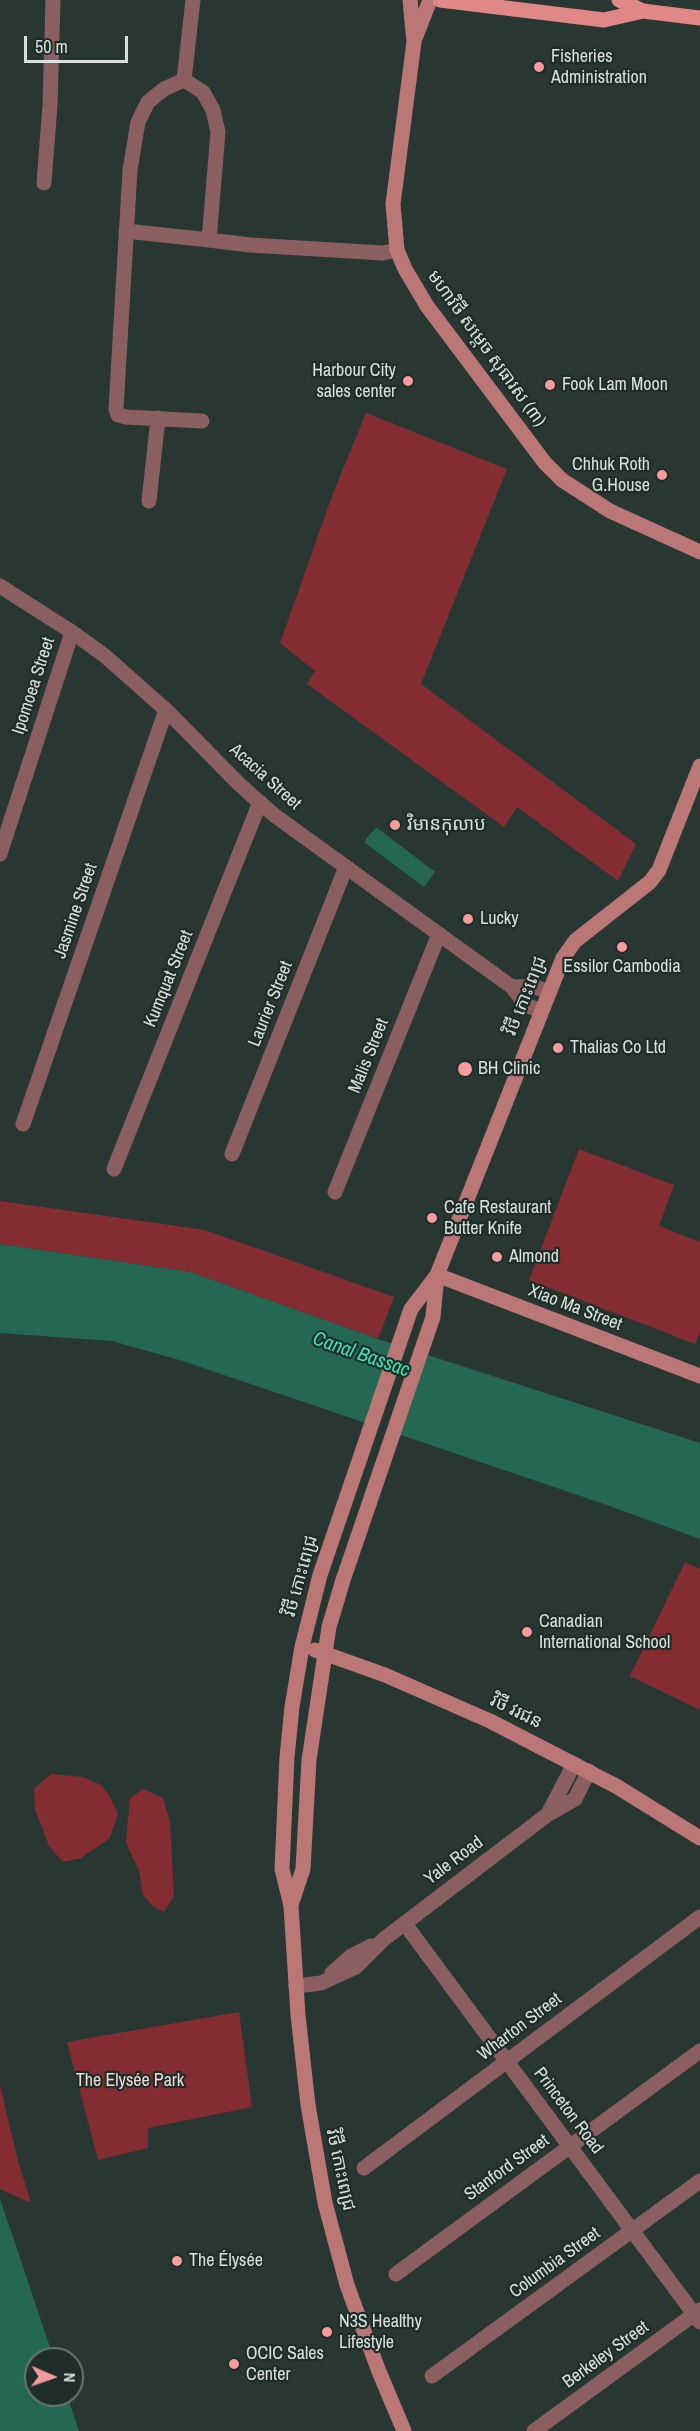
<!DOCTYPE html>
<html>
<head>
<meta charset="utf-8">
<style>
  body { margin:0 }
  #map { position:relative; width:700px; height:2431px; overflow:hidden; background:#293732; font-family:"Archivo Narrow",sans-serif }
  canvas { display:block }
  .north { position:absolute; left:24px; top:2347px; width:60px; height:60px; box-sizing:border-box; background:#1f2d28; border:2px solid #697570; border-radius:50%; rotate:92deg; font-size:16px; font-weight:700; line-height:24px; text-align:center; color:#d8e1dd }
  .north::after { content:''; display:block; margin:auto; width:21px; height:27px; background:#f59b9b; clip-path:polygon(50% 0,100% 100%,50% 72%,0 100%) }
  .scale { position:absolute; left:24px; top:36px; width:104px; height:27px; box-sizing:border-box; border:3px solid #d8e1dd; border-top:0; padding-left:8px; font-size:18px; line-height:21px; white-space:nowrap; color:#d8e1dd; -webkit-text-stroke:4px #1f2d28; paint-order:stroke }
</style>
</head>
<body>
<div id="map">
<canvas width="700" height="2431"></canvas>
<div class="north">N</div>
<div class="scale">50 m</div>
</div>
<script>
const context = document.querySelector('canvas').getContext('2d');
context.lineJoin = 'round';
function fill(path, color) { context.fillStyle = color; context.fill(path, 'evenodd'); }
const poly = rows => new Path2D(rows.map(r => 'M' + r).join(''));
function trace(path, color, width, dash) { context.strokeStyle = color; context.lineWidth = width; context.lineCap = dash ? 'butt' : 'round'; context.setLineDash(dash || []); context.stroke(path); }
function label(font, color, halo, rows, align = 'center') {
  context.font = font + ' "Archivo Narrow","Noto Sans Khmer",sans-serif'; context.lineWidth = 4.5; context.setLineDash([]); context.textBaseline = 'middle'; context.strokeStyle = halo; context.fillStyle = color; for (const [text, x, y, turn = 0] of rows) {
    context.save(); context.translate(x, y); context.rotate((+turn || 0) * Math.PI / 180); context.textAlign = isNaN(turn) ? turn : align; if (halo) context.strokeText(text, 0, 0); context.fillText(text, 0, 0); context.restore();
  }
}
fill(poly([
  [366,413,507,469,421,684,636,844,618,881,517,807,504,827,307,684,315,671,280,643,332,496],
  [579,1149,674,1185,659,1226,700,1242,700,1332,695,1344,529,1280],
  [0,1201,205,1230,394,1297,378,1339,190,1272,0,1244],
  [685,1562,700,1569,700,1710,630,1676],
  [51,1774,83,1777,101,1785,110,1797,118,1813,110,1838,81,1858,63,1862,49,1846,35,1809,34,1789],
  [143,1789,163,1798,170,1821,174,1896,164,1912,153,1906,143,1895,139,1871,126,1843,130,1798],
  [239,2012,252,2107,148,2128,148,2148,98,2160,67,2042],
  [0,2085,17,2157,31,2203,0,2189]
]), '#832d32');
fill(poly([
  [376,827,435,872,424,887,364,842],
  [0,1244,190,1272,378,1339,700,1443,700,1539,607,1505,183,1361,112,1341,0,1333],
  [0,2199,54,2359,36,2359,36,2395,67,2395,79,2431,0,2431]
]), '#246854');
fill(poly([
  [393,1341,429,1352,399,1437,364,1425]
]), '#293732');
trace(poly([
  [184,80,164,89,148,102,138,122,130,170,116,409,118,415,126,417,202,421],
  [184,80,203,92,213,110,218,132,209,240,250,245,383,253,397,250],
  [184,80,193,0],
  [44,183,50,105,53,0],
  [126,231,209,240],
  [149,501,158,418],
  [0,586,72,632,105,656,166,710,240,785,274,815,512,987,526,1005,541,1011],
  [0,854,72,632],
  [512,987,533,986,548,992],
  [23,1124,166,710],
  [232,1154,346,867],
  [114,1169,260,802],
  [335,1192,439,934],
  [548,1814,574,1764],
  [405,1924,700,2322],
  [332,1973,350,1957,371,1946],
  [296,1986,321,1983,356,1967,384,1939,547,1815,575,1799,589,1771],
  [364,2168,700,1917],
  [396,2274,700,2051],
  [432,2376,700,2181],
  [534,2431,700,2310]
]), '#8b5f5f', 15);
trace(poly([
  [410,0,414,42,393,204,397,250,405,269,427,306,545,463,562,480,610,511,700,552],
  [416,36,430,0],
  [437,1275,700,1376],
  [315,1650,385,1675,490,1721,616,1786,700,1838],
  [291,1905,303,1869,309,1760,329,1627,343,1580,433,1317,437,1275],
  [404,2431,378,2369,347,2285,325,2203,308,2105,298,2015,291,1906,282,1869,287,1757,292,1707,302,1647,320,1575,411,1309,437,1275,563,958,575,941,650,882,659,870,700,766]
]), '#bb7776', 15);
trace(poly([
  [440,0,604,20,643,11],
  [619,0,643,11,700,18]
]), '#e08888', 15);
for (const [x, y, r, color] of [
  [539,67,6,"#f59b9b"],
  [408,381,6,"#f59b9b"],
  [550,385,6,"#f59b9b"],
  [662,475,6,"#f59b9b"],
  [395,825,6,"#f59b9b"],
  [468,919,6,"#f59b9b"],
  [622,947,6,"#f59b9b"],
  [558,1048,6,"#f59b9b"],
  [465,1069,8,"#f59b9b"],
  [432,1218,6,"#f59b9b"],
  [497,1257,6,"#f59b9b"],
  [527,1632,6,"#f59b9b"],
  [177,2261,6,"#f59b9b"],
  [327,2332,6,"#f59b9b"],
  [234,2364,6,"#f59b9b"]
]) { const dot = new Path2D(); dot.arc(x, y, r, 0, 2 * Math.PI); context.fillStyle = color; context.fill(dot); trace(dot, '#1f2d28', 2); }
label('18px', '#d8e1dd', '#1f2d28', [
  ["Fisheries",551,57],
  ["Administration",551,78],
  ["Harbour City",396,371,"right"],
  ["sales center",396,392,"right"],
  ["Fook Lam Moon",562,385],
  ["Chhuk Roth",650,465,"right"],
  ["G.House",650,486,"right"],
  ["វិមានកុលាប",407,825],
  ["Lucky",480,919],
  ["Essilor Cambodia",622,967,"center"],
  ["Thalias Co Ltd",570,1048],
  ["BH Clinic",478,1069],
  ["Cafe Restaurant",444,1208],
  ["Butter Knife",444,1229],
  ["Almond",509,1257],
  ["Canadian",539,1622],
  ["International School",539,1643],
  ["The Élysée",189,2261],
  ["N3S Healthy",339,2322],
  ["Lifestyle",339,2343],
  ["OCIC Sales",246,2354],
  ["Center",246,2375]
], 'left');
label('18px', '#d8e1dd', '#1f2d28', [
  ["មហាវិថី សម្តេច សុធារស (៣)",486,349,54],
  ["Ipomoea Street",34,686,-72],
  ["Acacia Street",265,777,42],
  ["Jasmine Street",76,911,-71],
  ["Kumquat Street",169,979,-68],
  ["វិថី កោះពេជ្រ",526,996,-68],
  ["Laurier Street",271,1004,-68],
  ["Malis Street",369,1056,-68],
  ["Xiao Ma Street",575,1308,21],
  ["វិថី កោះពេជ្រ",301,1576,-74],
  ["វិថី វរជន",516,1712,26],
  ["Yale Road",454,1861,-37],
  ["Wharton Street",520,2027,-37],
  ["Princeton Road",568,2111,53],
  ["Stanford Street",507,2168,-36],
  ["វិថី កោះពេជ្រ",340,2170,78],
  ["Columbia Street",555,2263,-36],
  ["Berkeley Street",606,2355,-36]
]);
label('18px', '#f4d8d7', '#1f2d28', [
  ["The Elysée Park",130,2081]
]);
label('italic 20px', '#31ebbc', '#1f2d28', [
  ["Canal Bassac",361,1355,19]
]);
</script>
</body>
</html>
